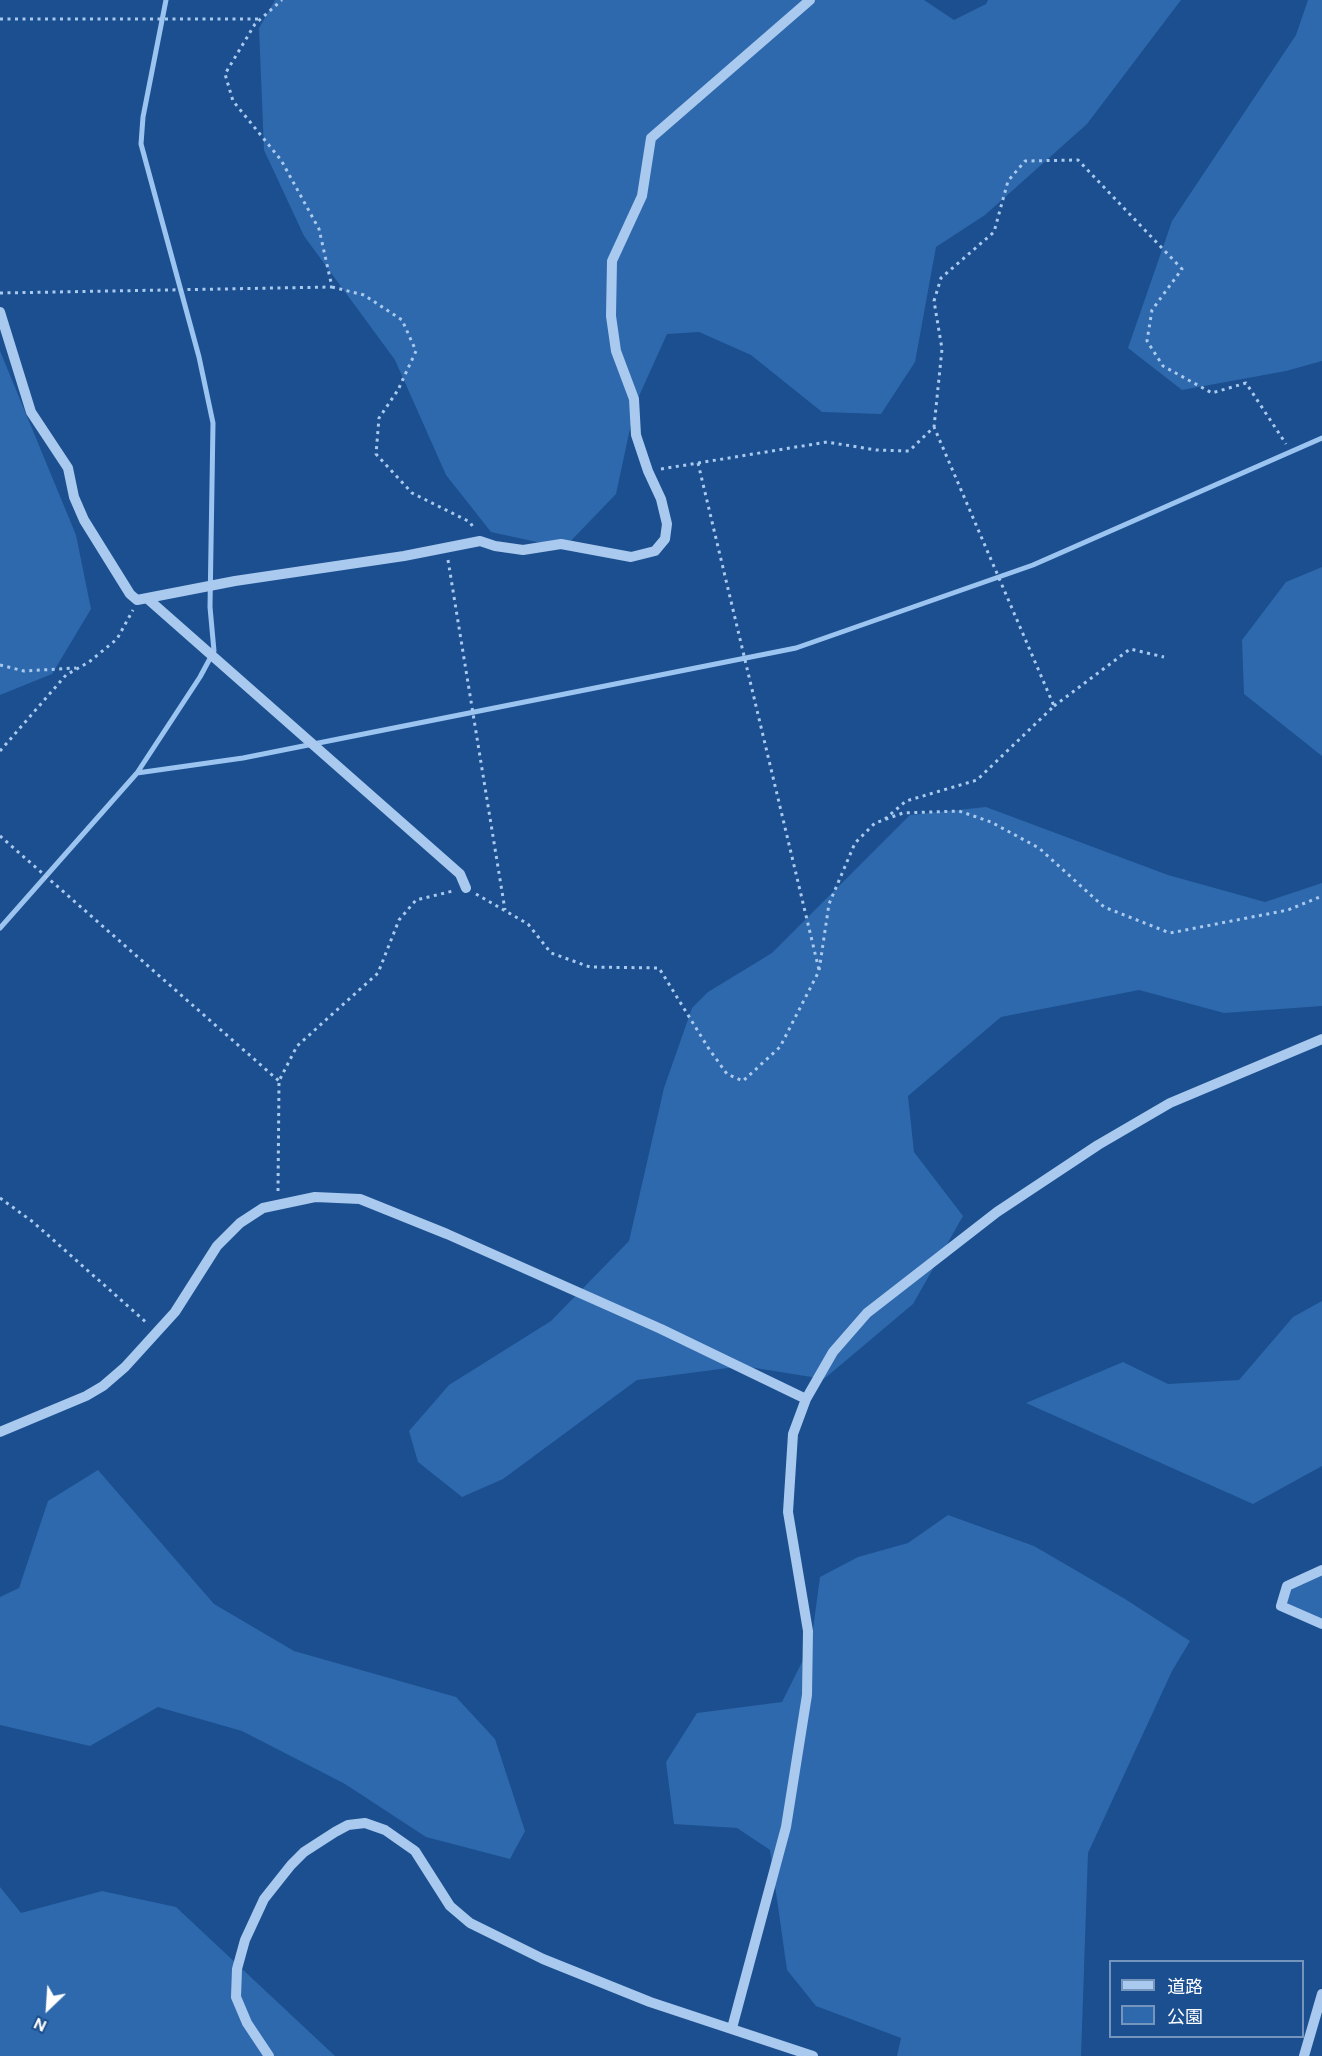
<!DOCTYPE html>
<html>
<head>
<meta charset="utf-8">
<style>
  body { margin:0 }
  #map { position:relative; width:1322px; height:2056px; overflow:hidden; background:#1b4f8f; font-family:"DM Sans","Noto Sans JP",sans-serif }
  canvas { display:block }
  .legend { position:absolute; left:1109px; top:1960px; width:195px; height:78px; box-sizing:border-box; background:#1b4f8f; border:2px solid #7695bc; margin:0; padding:8px 10px; list-style:none; font-size:18px; color:#fff }
  .legend li { display:flex; align-items:center; gap:12px; height:30px }
  .legend b { width:30px; border:2px solid #7695bc }
  .north { position:absolute; left:18px; top:1978px; width:60px; height:60px; -webkit-text-stroke:4px #1b4f8f; paint-order:stroke; rotate:205deg; font-size:16px; font-weight:700; line-height:24px; text-align:center; color:#fff }
  .north::after { content:''; display:block; margin:auto; width:21px; height:27px; background:#fff; clip-path:polygon(50% 0,100% 100%,50% 72%,0 100%) }
</style>
</head>
<body>
<div id="map">
<canvas width="1322" height="2056"></canvas>
<ul class="legend">
<li><b style="height:8px;background:#a9c9ee"></b>道路</li>
<li><b style="height:16px;background:#2e69ad"></b>公園</li>
</ul>
<div class="north">N</div>
</div>
<script>
const context = document.querySelector('canvas').getContext('2d');
context.lineJoin = 'round';
function fill(path, color) { context.fillStyle = color; context.fill(path, 'evenodd'); }
const poly = rows => new Path2D(rows.map(r => 'M' + r).join(''));
function trace(path, color, width, dash) { context.strokeStyle = color; context.lineWidth = width; context.lineCap = dash ? 'butt' : 'round'; context.setLineDash(dash || []); context.stroke(path); }
fill(poly([
  [275,0,924,0,954,20,986,4,988,0,1181,0,1087,124,985,215,936,247,915,362,881,414,822,412,751,355,699,332,667,334,635,405,616,494,564,548,491,532,446,475,395,360,304,236,264,150,259,28],
  [1308,0,1322,0,1322,361,1286,371,1182,390,1128,348,1172,221,1296,35],
  [0,351,76,535,91,609,52,674,0,695],
  [1322,567,1322,756,1244,694,1242,640,1286,582],
  [986,807,1168,875,1265,902,1322,883,1322,1006,1224,1013,1139,990,1001,1017,908,1096,914,1152,963,1216,913,1304,824,1379,743,1366,637,1380,503,1479,462,1497,418,1462,409,1431,449,1385,551,1321,629,1241,664,1088,692,1008,708,992,772,953,910,815],
  [1322,1301,1322,1466,1253,1504,1026,1403,1123,1362,1168,1384,1239,1380,1293,1317],
  [98,1470,214,1604,294,1651,456,1697,495,1739,525,1831,510,1859,426,1837,345,1784,242,1731,158,1707,90,1746,0,1725,0,1597,19,1588,48,1501],
  [948,1515,1034,1546,1125,1599,1190,1641,1172,1671,1088,1853,1081,2056,897,2056,901,2038,816,2006,787,1970,770,1850,737,1828,674,1824,666,1762,697,1713,782,1702,811,1644,820,1577,858,1557,908,1543],
  [1322,1574,1322,1621,1284,1604,1289,1589],
  [0,1887,21,1913,102,1891,176,1907,335,2056,0,2056]
]), '#2e69ad');
trace(poly([
  [137,773,243,758,796,648,1033,565,1322,438],
  [0,928,137,773,200,677,214,651,210,607,213,423,199,357,141,144,143,117,166,0]
]), '#9cc4f0', 5);
trace(poly([
  [0,19,259,19],
  [332,287,364,295,402,320,416,351,398,390,379,418,376,454,412,493,470,522,474,529],
  [0,293,332,287,319,229,281,160,233,101,225,74,255,24,282,0],
  [698,463,827,442,876,450,909,451,934,427,942,349,934,301,941,278,994,232,1008,181,1025,161,1078,160,1182,269,1152,310,1147,341,1163,366,1212,393,1246,383,1286,444],
  [661,469,698,463,819,970],
  [448,560,505,910],
  [0,665,24,671,76,668],
  [1054,706,1130,649,1164,657],
  [0,751,66,675,89,662,117,639,133,610],
  [885,819,906,801,977,780,1054,706,934,427],
  [0,836,279,1081],
  [476,894,528,924,551,953,590,967,659,968,709,1049,727,1074,743,1081,780,1047,819,971,829,904,855,843,875,823,903,813,959,811,991,822,1039,848,1104,907,1170,933,1288,910,1322,896],
  [278,1191,279,1081,297,1046,378,973,399,920,416,900,453,891],
  [0,1198,33,1222,147,1323]
]), '#a9c9ee', 3, [3, 4.5]);
trace(poly([
  [0,312,31,412,68,468,74,497,84,520,130,594,137,600,235,581,404,556,480,541,495,546,523,550,561,544,631,557,655,551,665,539,667,524,661,499,648,471,636,435,634,399,616,351,611,316,612,261,642,196,651,138,810,0],
  [149,600,460,874,466,888],
  [0,1432,86,1396,103,1386,125,1367,175,1312,217,1246,240,1223,263,1208,315,1197,360,1199,447,1234,661,1329,806,1399],
  [1322,1570,1287,1586,1281,1606,1322,1624],
  [732,2028,786,1827,807,1695,808,1631,788,1512,793,1434,806,1399,833,1352,867,1313,997,1212,1098,1145,1170,1103,1322,1039],
  [269,2056,247,2023,236,1997,237,1969,245,1940,264,1899,291,1865,304,1852,335,1832,348,1825,365,1823,385,1830,415,1851,450,1906,470,1923,543,1959,650,2002,813,2056],
  [1304,2056,1322,1994]
]), '#a9c9ee', 10);
</script>
</body>
</html>
